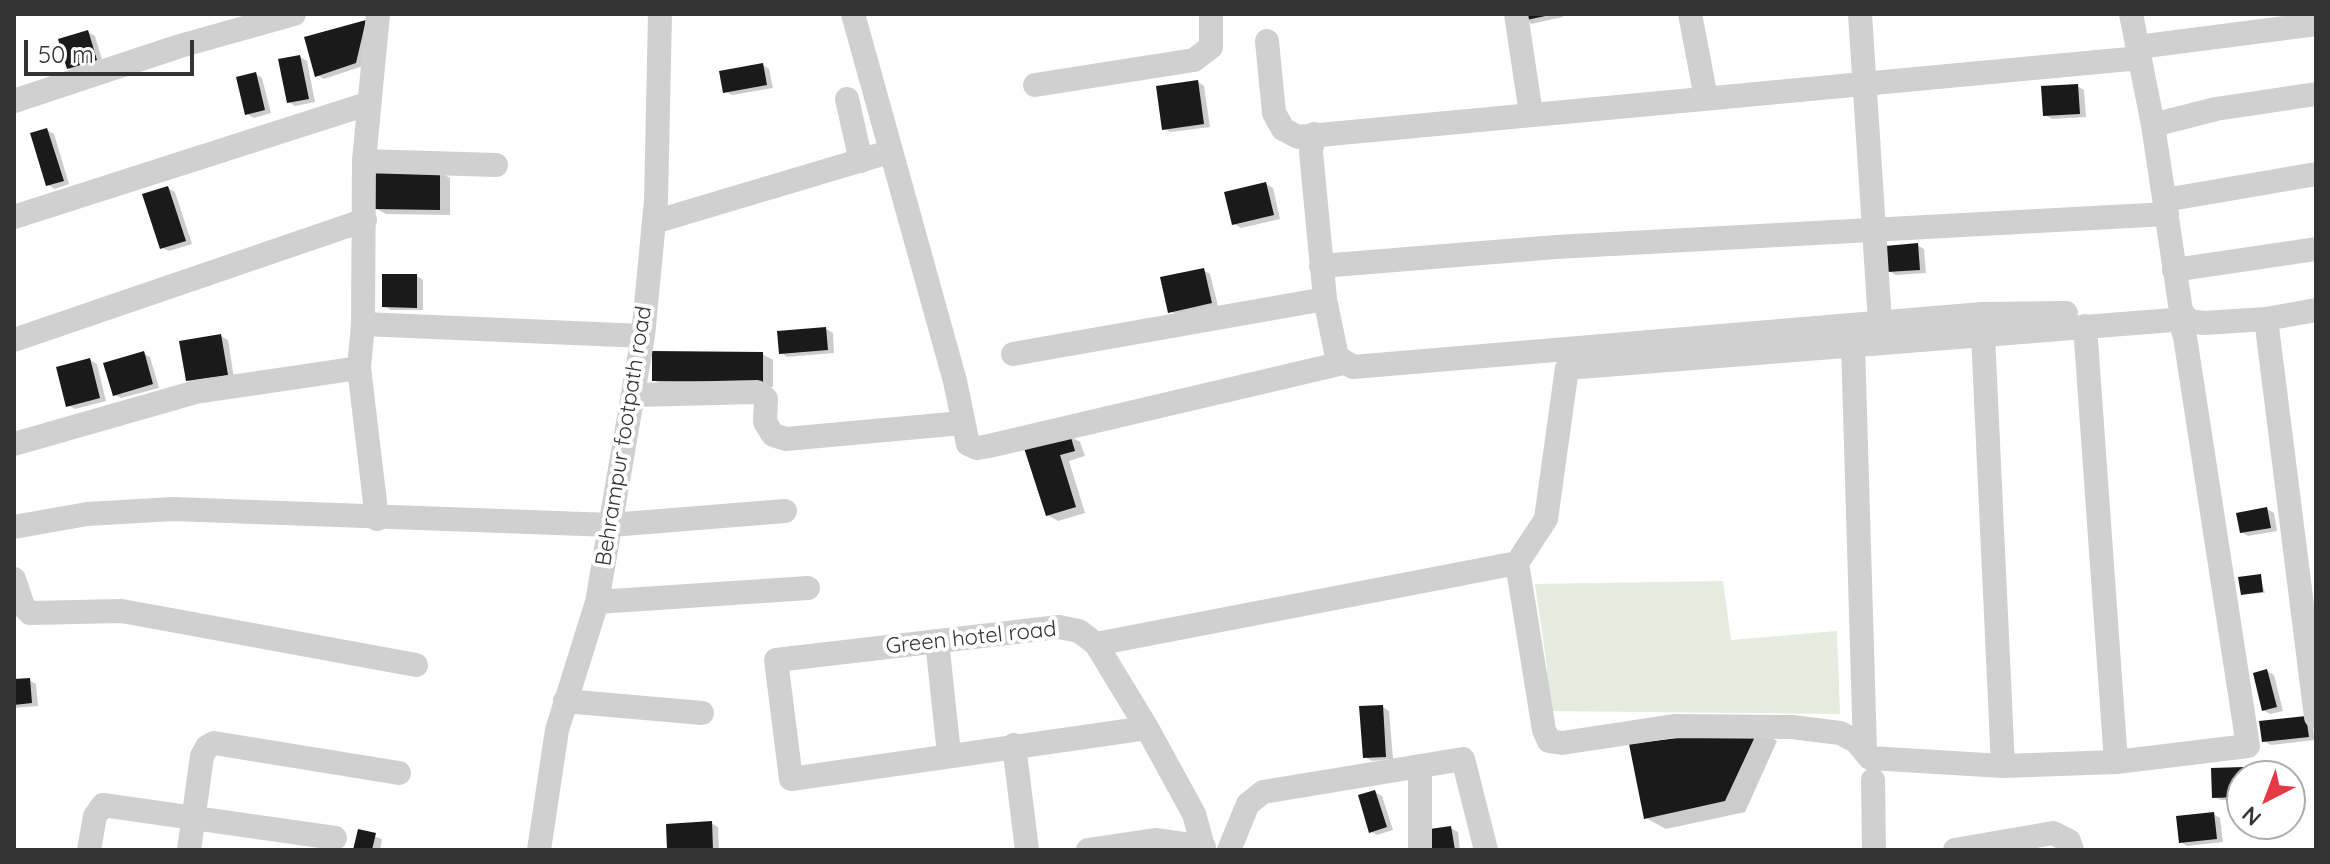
<!DOCTYPE html>
<html>
<head>
<meta charset="utf-8">
<style>
  body { margin:0 }
  #map { position:relative; width:2330px; height:864px; overflow:hidden; background:#fff; font-family:Quicksand,sans-serif }
  canvas { display:block }
  .frame { position:absolute; inset:0; border:16px solid #333; pointer-events:none }
  .north { position:absolute; left:2226px; top:760px; width:80px; height:80px; box-sizing:border-box; background:#fff; border:2px solid #adadad; border-radius:50%; rotate:222deg; font-size:22px; font-weight:700; line-height:32px; text-align:center; color:#333 }
  .north::after { content:''; display:block; margin:auto; width:28px; height:36px; background:#e63946; clip-path:polygon(50% 0,100% 100%,50% 72%,0 100%) }
  .scale { position:absolute; left:24px; top:40px; width:170px; height:36px; box-sizing:border-box; border:4px solid #333; border-top:0; padding-left:10px; font-size:24px; line-height:28px; white-space:nowrap; color:#333; -webkit-text-stroke:6px #fff; paint-order:stroke }
</style>
</head>
<body>
<div id="map">
<canvas width="2330" height="864"></canvas>
<div class="frame"></div>
<div class="north">N</div>
<div class="scale">50 m</div>
</div>
<script>
const context = document.querySelector('canvas').getContext('2d');
context.lineJoin = 'round';
function fill(path, color) { context.fillStyle = color; context.fill(path, 'evenodd'); }
const poly = rows => new Path2D(rows.map(r => 'M' + r).join(''));
function trace(path, color, width, dash) { context.strokeStyle = color; context.lineWidth = width; context.lineCap = dash ? 'butt' : 'round'; context.setLineDash(dash || []); context.stroke(path); }
function label(font, color, halo, rows, align = 'center') {
  context.font = font + ' Quicksand,sans-serif'; context.lineWidth = 8; context.setLineDash([]); context.textBaseline = 'middle'; context.strokeStyle = halo; context.fillStyle = color; for (const [text, x, y, turn = 0] of rows) {
    context.save(); context.translate(x, y); context.rotate((+turn || 0) * Math.PI / 180); context.textAlign = isNaN(turn) ? turn : align; if (halo) context.strokeText(text, 0, 0); context.fillText(text, 0, 0); context.restore();
  }
}
fill(poly([
  [1723,581,1731,640,1837,631,1840,714,1547,711,1547,666,1535,584]
]), '#e6ecdf');
fill(poly([
  [1523,14,1562,14,1563,17,1531,24],
  [365,22,363,66,324,79,317,75],
  [88,32,95,36,103,63,75,72,68,68],
  [300,57,307,61,315,102,295,106,289,102],
  [763,65,769,69,773,88,732,95,725,91],
  [256,74,262,78,271,113,254,118,247,114],
  [1198,82,1204,86,1210,127,1171,132,1164,129],
  [2077,86,2084,90,2086,117,2052,119,2045,115],
  [47,130,54,134,69,184,55,189,48,185],
  [440,172,450,178,450,215,386,214,375,208],
  [1266,184,1273,188,1280,219,1241,228,1234,224],
  [168,188,175,192,192,244,169,251,162,248],
  [1917,245,1924,249,1926,273,1896,275,1889,271],
  [1203,270,1210,274,1218,306,1177,315,1170,311],
  [417,276,423,280,423,310,391,310,384,306],
  [826,329,833,333,834,353,787,357,781,353],
  [221,336,228,340,234,378,194,384,187,380],
  [143,353,150,357,159,388,121,398,115,395],
  [762,354,773,360,773,387,664,386,654,380],
  [90,360,97,364,106,401,75,409,68,405],
  [1070,436,1080,442,1085,456,1069,461,1085,513,1058,521,1047,515,1027,449],
  [2267,509,2274,513,2277,531,2248,536,2241,532],
  [2260,576,2265,593,2243,594],
  [2267,671,2274,675,2283,711,2270,714,2263,710],
  [29,680,36,684,38,706,14,708,14,681],
  [1383,707,1389,711,1393,759,1372,761,1365,757],
  [2312,722,2315,740,2271,745,2264,741],
  [1758,730,1777,741,1745,812,1666,829,1646,818],
  [2244,769,2251,776,2242,776,2242,800,2221,800,2214,797],
  [1375,792,1382,796,1393,830,1377,835,1370,831],
  [2213,814,2220,818,2223,842,2187,846,2181,842],
  [711,823,718,827,719,850,669,850],
  [1451,828,1458,832,1460,850,1428,850],
  [359,832,382,839,380,850,355,850]
]), '#0003');
fill(poly([
  [1521,14,1550,14,1550,15,1522,21],
  [366,20,356,63,315,77,304,37],
  [88,30,97,60,67,69,58,39],
  [300,55,309,99,287,103,278,59],
  [763,63,767,85,723,93,719,71],
  [256,72,265,110,245,115,236,77],
  [1198,80,1204,124,1162,130,1156,86],
  [2078,84,2080,114,2043,116,2041,86],
  [47,128,64,181,46,186,30,133],
  [373,169,440,170,440,210,373,209],
  [1266,182,1274,215,1232,225,1224,192],
  [168,186,186,241,160,249,142,194],
  [1918,243,1920,270,1887,272,1885,246],
  [1204,268,1212,303,1168,313,1160,277],
  [382,274,417,274,417,308,382,307],
  [826,327,828,350,779,354,777,331],
  [221,334,228,375,186,381,179,341],
  [144,351,153,384,113,396,103,363],
  [652,351,763,352,763,382,652,381],
  [90,358,100,398,66,407,56,367],
  [1070,434,1075,451,1060,455,1076,507,1046,516,1024,448],
  [2267,507,2271,528,2240,533,2236,513],
  [2261,574,2263,592,2241,595,2238,577],
  [2267,669,2277,707,2262,711,2253,673],
  [30,678,32,703,14,705,14,679],
  [1383,705,1386,757,1363,758,1359,706],
  [2306,716,2309,737,2262,742,2259,721],
  [1759,728,1725,801,1644,819,1629,744],
  [2244,767,2242,797,2212,798,2211,768],
  [1375,790,1387,827,1369,833,1358,795],
  [2214,812,2217,839,2179,843,2176,816],
  [712,821,713,850,667,850,666,824],
  [1451,826,1455,850,1426,850,1423,830],
  [358,829,376,833,372,850,353,850]
]), '#1a1a1a');
trace(poly([
  [853,14,955,381,968,444,977,448,989,446,1343,363],
  [1516,14,1531,114],
  [1690,14,1706,98],
  [1860,14,1880,322],
  [2131,14,2153,125,2181,311,2189,321,2204,323,2266,319,2316,310],
  [1267,41,1274,113,1283,129,1298,137,2140,58],
  [2138,47,2316,24],
  [1035,85,1194,60,1211,47,1211,14],
  [847,99,861,161],
  [14,101,180,46,294,14],
  [2153,125,2216,109,2316,94],
  [1314,134,1311,152,1325,299,1337,357,1353,367,1982,314,2066,313],
  [364,161,496,165],
  [2165,200,2316,174],
  [14,217,367,104],
  [654,222,889,152],
  [1321,266,1556,247,2167,214],
  [2174,270,2316,249],
  [2266,319,2316,717],
  [2173,320,2180,321,2185,337,2248,746,2116,762,2003,766,1870,758,1856,741,1840,733,1792,727,1674,726,1562,743,1549,741,1544,730,1517,563,1546,519,1567,368,2173,320],
  [363,324,643,336],
  [2085,326,2116,762],
  [1983,335,2003,766],
  [14,340,365,220],
  [1853,345,1865,749],
  [1013,354,1325,299],
  [634,395,757,392,766,399,765,422,773,435,786,439,962,423],
  [14,444,196,392,359,368],
  [377,519,359,368,363,324,364,161,378,14],
  [14,527,87,514,173,509,611,525,785,511],
  [14,579,23,606,30,613,122,611,416,665],
  [597,602,808,588],
  [937,641,949,754],
  [1096,644,1517,563],
  [565,701,702,713],
  [1147,728,791,779,776,660,1059,627,1079,631,1096,644,1147,728,1194,814,1204,850],
  [1014,745,1027,850],
  [1420,766,1420,850],
  [1873,780,1874,850],
  [89,850,95,816,103,805,335,838],
  [189,850,202,756,207,747,214,743,399,773],
  [539,850,557,730,597,602,643,336,656,200,660,14],
  [1088,850,1155,840,1204,847],
  [1229,850,1248,804,1263,792,1463,759,1486,850],
  [1955,850,2053,833,2069,841,2072,850]
]), '#d0d0d0', 24);
label('22px', '#333', '#fff', [
  ["Behrampur footpath road",624,436,-81],
  ["Green hotel road",971,638,-6]
]);
</script>
</body>
</html>
